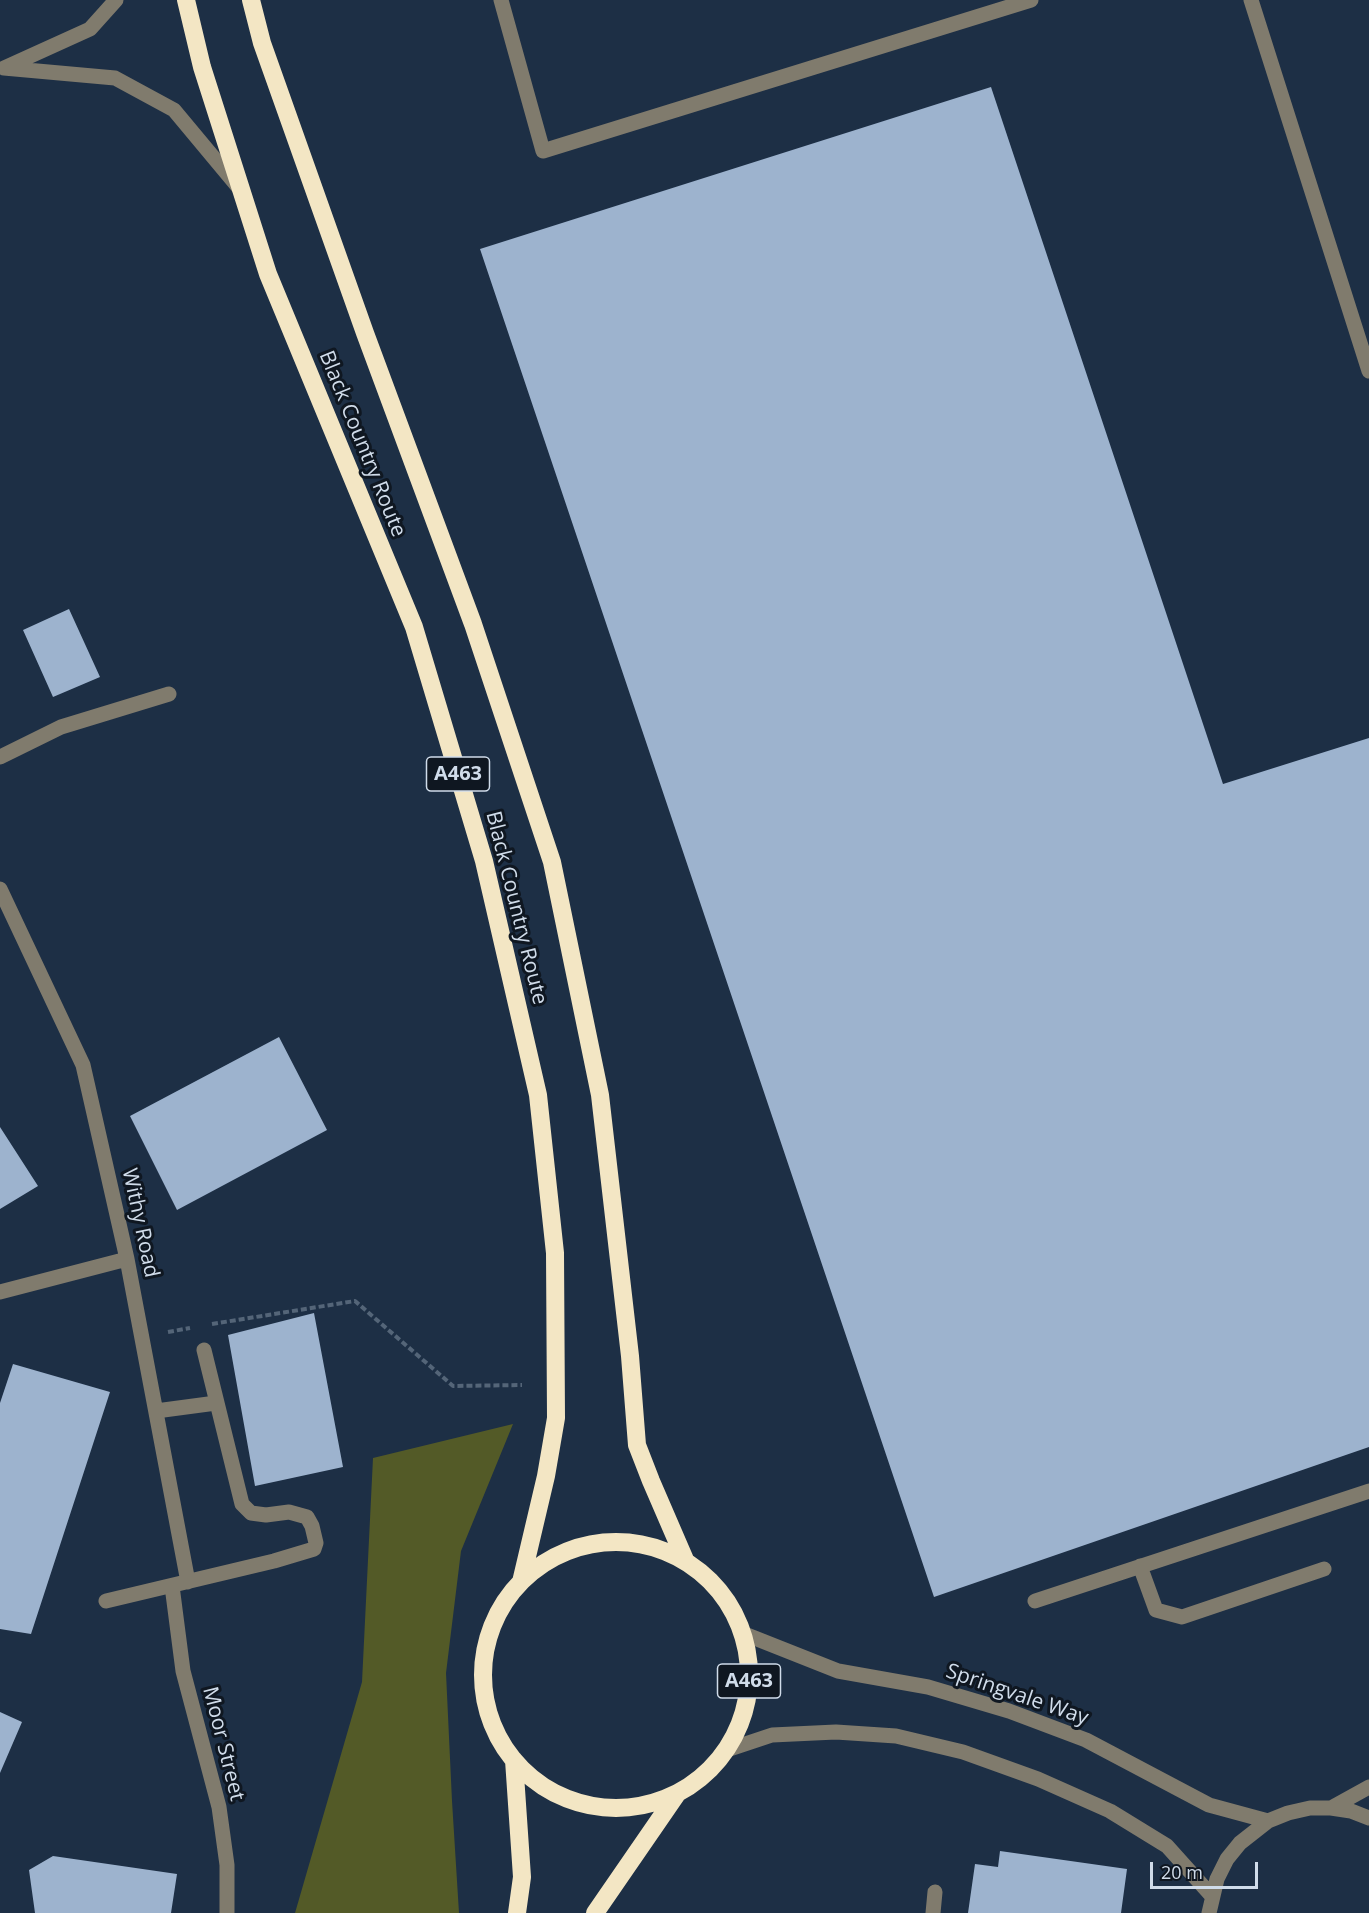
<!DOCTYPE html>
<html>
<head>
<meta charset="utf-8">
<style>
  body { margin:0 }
  #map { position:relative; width:1369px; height:1913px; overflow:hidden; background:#1d2f45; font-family:"Open Sans",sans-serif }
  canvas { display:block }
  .scale { position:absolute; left:1150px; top:1862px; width:108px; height:27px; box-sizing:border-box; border:3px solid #d0dcea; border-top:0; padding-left:8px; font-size:18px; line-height:21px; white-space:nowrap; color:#d0dcea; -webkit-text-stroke:4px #0f1721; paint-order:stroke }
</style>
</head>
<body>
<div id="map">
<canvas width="1369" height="1913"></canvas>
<div class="scale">20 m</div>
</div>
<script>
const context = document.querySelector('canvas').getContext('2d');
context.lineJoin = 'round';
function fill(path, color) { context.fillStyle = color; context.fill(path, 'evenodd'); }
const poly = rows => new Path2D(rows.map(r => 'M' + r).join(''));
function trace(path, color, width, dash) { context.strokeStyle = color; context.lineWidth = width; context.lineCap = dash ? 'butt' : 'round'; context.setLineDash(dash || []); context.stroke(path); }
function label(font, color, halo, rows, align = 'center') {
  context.font = font + ' "Open Sans",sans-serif'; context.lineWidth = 6; context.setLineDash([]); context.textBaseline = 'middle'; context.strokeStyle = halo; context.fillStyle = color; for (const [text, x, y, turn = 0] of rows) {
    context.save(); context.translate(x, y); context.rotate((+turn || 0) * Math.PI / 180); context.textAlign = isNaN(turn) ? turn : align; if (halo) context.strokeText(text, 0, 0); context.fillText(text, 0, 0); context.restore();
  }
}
fill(poly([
  [513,1424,461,1551,446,1673,452,1801,459,1913,295,1913,362,1682,373,1458]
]), '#535a27');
fill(poly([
  [991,87,1223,784,1369,738,1369,1447,934,1597,480,249],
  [69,609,100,677,53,697,23,630],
  [279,1037,327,1130,177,1210,130,1116],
  [0,1127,38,1186,0,1209],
  [314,1313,343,1467,255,1486,228,1335],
  [13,1364,110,1392,31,1634,0,1629,0,1403],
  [0,1712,22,1722,0,1773],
  [1000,1851,1127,1869,1121,1913,968,1913,975,1864,998,1867],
  [53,1856,177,1874,171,1913,35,1913,29,1870]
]), '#9db3ce');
trace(poly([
  [212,1324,355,1301,453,1386,522,1385],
  [168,1332,190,1328]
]), '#546578', 4, [6, 3]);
trace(poly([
  [116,0,90,29,4,68,115,78,174,110,239,188],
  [501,0,543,151,1031,0],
  [1251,0,1369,371],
  [0,757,61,727,169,694],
  [0,889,83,1065,127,1259,188,1582],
  [0,1292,127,1259],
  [156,1411,216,1403],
  [1140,1566,1156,1610,1182,1617,1324,1569],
  [172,1586,183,1671,219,1807,227,1865,227,1913],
  [106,1601,274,1561,314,1549,316,1543,312,1526,307,1517,289,1512,266,1515,251,1513,242,1504,204,1350],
  [1035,1601,1369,1491],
  [742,1633,838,1671,928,1687,1009,1711,1086,1740,1209,1805,1268,1821],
  [727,1750,772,1735,836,1732,896,1736,963,1752,1038,1779,1110,1811,1167,1846,1211,1895],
  [1331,1808,1369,1787],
  [933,1913,935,1892],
  [1209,1913,1217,1879,1227,1859,1240,1843,1268,1821,1288,1813,1310,1808,1331,1808,1351,1811,1369,1818]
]), '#807b6d', 15);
trace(poly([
  [186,0,202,67,268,274,414,627,484,861,538,1095,555,1253,556,1418,546,1476,521,1582],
  [251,0,262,43,365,333,473,624,552,862,600,1095,630,1356,637,1445,651,1481,686,1562],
  '483 1675a133 133 0 1 1 266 0a133 133 0 1 1-266 0Z',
  [514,1760,522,1877,517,1913],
  [595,1913,677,1794]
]), '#f3e6c4', 18);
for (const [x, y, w] of [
  [458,774,63],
  [749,1681,63]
]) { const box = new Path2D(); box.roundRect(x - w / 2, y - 17, w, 34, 4.5); context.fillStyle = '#0f1721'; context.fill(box); trace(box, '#d0dcea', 1.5); }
label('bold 20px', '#d0dcea', null, [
  ["A463",458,774],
  ["A463",749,1681]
]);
label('21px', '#d0dcea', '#0f1721', [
  ["Black Country Route",362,444,68],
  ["Black Country Route",516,908,76],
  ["Withy Road",140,1223,78],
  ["Springvale Way",1017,1695,19],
  ["Moor Street",223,1744,76]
]);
</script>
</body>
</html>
